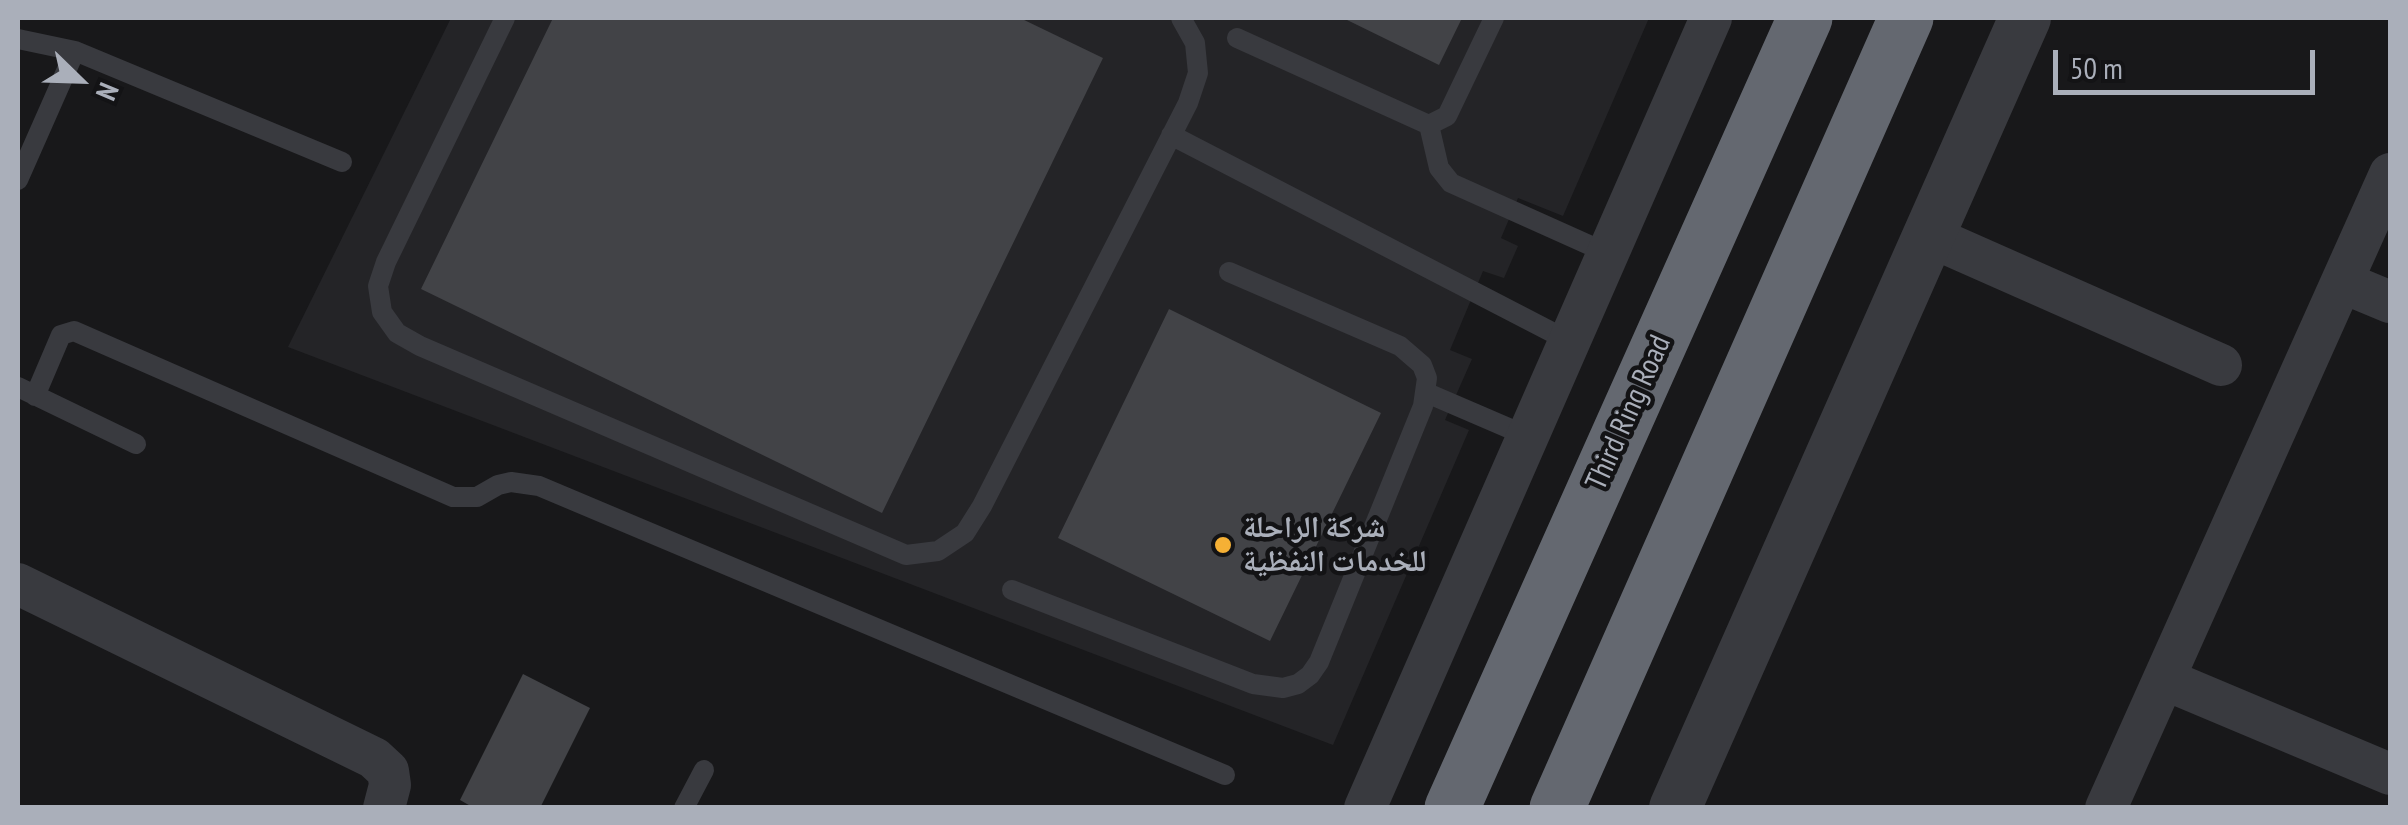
<!DOCTYPE html>
<html>
<head>
<meta charset="utf-8">
<style>
  body { margin:0 }
  #map { position:relative; width:2408px; height:825px; overflow:hidden; background:#18181a; font-family:"PT Sans Narrow",sans-serif }
  canvas { display:block }
  .frame { position:absolute; inset:0; border:20px solid #aaafba; pointer-events:none }
  .north { position:absolute; left:30px; top:30px; width:100px; height:100px; -webkit-text-stroke:8px #131315; paint-order:stroke; rotate:113deg; font-size:28px; font-weight:700; line-height:40px; text-align:center; color:#aaafba }
  .north::after { content:''; display:block; margin:auto; width:35px; height:45px; background:#aaafba; clip-path:polygon(50% 0,100% 100%,50% 72%,0 100%) }
  .scale { position:absolute; left:2053px; top:50px; width:262px; height:45px; box-sizing:border-box; border:5px solid #aaafba; border-top:0; padding-left:12px; font-size:30px; line-height:35px; white-space:nowrap; color:#aaafba; -webkit-text-stroke:8px #131315; paint-order:stroke }
</style>
</head>
<body>
<div id="map">
<canvas width="2408" height="825"></canvas>
<div class="frame"></div>
<div class="north">N</div>
<div class="scale">50 m</div>
</div>
<script>
const context = document.querySelector('canvas').getContext('2d');
context.lineJoin = 'round';
function fill(path, color) { context.fillStyle = color; context.fill(path, 'evenodd'); }
const poly = rows => new Path2D(rows.map(r => 'M' + r).join(''));
function trace(path, color, width, dash) { context.strokeStyle = color; context.lineWidth = width; context.lineCap = dash ? 'butt' : 'round'; context.setLineDash(dash || []); context.stroke(path); }
function label(font, color, halo, rows, align = 'center') {
  context.font = font + ' "PT Sans Narrow","Noto Naskh Arabic",sans-serif'; context.lineWidth = 9; context.setLineDash([]); context.textBaseline = 'middle'; context.strokeStyle = halo; context.fillStyle = color; for (const [text, x, y, turn = 0] of rows) {
    context.save(); context.translate(x, y); context.rotate((+turn || 0) * Math.PI / 180); context.textAlign = isNaN(turn) ? turn : align; if (halo) context.strokeText(text, 0, 0); context.fillText(text, 0, 0); context.restore();
  }
}
fill(poly([
  [451,18,1649,18,1563,216,1518,198,1501,238,1518,246,1504,278,1483,271,1450,350,1472,359,1445,420,1469,430,1333,745,288,347]
]), '#242427');
fill(poly([
  [553,18,1020,18,1103,58,882,513,421,289],
  [1343,18,1462,18,1439,65],
  [1169,309,1381,413,1270,641,1058,538],
  [523,674,590,708,540,808,474,808,460,800]
]), '#424347');
trace(poly([
  [505,18,386,262,378,286,382,312,397,333,420,346,906,555,938,551,965,533,982,506,1188,103,1198,73,1195,43,1181,18],
  [1237,38,1429,125,1447,116,1494,18],
  [18,39,75,51,342,162],
  [1429,125,1439,168,1451,183,1607,253],
  [1171,135,1569,341],
  [18,180,75,51],
  [18,387,136,444],
  [1427,393,1527,436],
  [35,396,61,335,74,331,453,497,477,497,498,485,511,482,539,486,1225,775],
  [1012,590,1253,684,1283,688,1298,684,1310,675,1319,662,1423,406,1427,378,1422,365,1400,346,1229,272],
  [684,808,704,770]
]), '#393a3f', 20);
trace(poly([
  [1927,235,2221,365],
  [2342,282,2390,302],
  [18,584,374,758,388,771,390,785,384,808],
  [2164,679,2390,774],
  [1365,808,1711,18],
  [2106,808,2390,174]
]), '#393a3f', 42);
trace(poly([
  [1675,808,2025,18]
]), '#393a3f', 52);
trace(poly([
  [1452,808,1805,18],
  [1557,808,1906,18]
]), '#646870', 55);
for (const [x, y, r, color] of [
  [1223,545,10,"#f5b035"]
]) { const dot = new Path2D(); dot.arc(x, y, r, 0, 2 * Math.PI); context.fillStyle = color; context.fill(dot); trace(dot, '#131315', 4); }
label('30px', '#aaafba', '#131315', [
  ["Third Ring Road",1629,413,-66]
]);
label('bold 30px', '#aaafba', '#131315', [
  ["شركة الراحلة",1243,528],
  ["للخدمات النفظية",1243,562]
], 'left');
</script>
</body>
</html>
